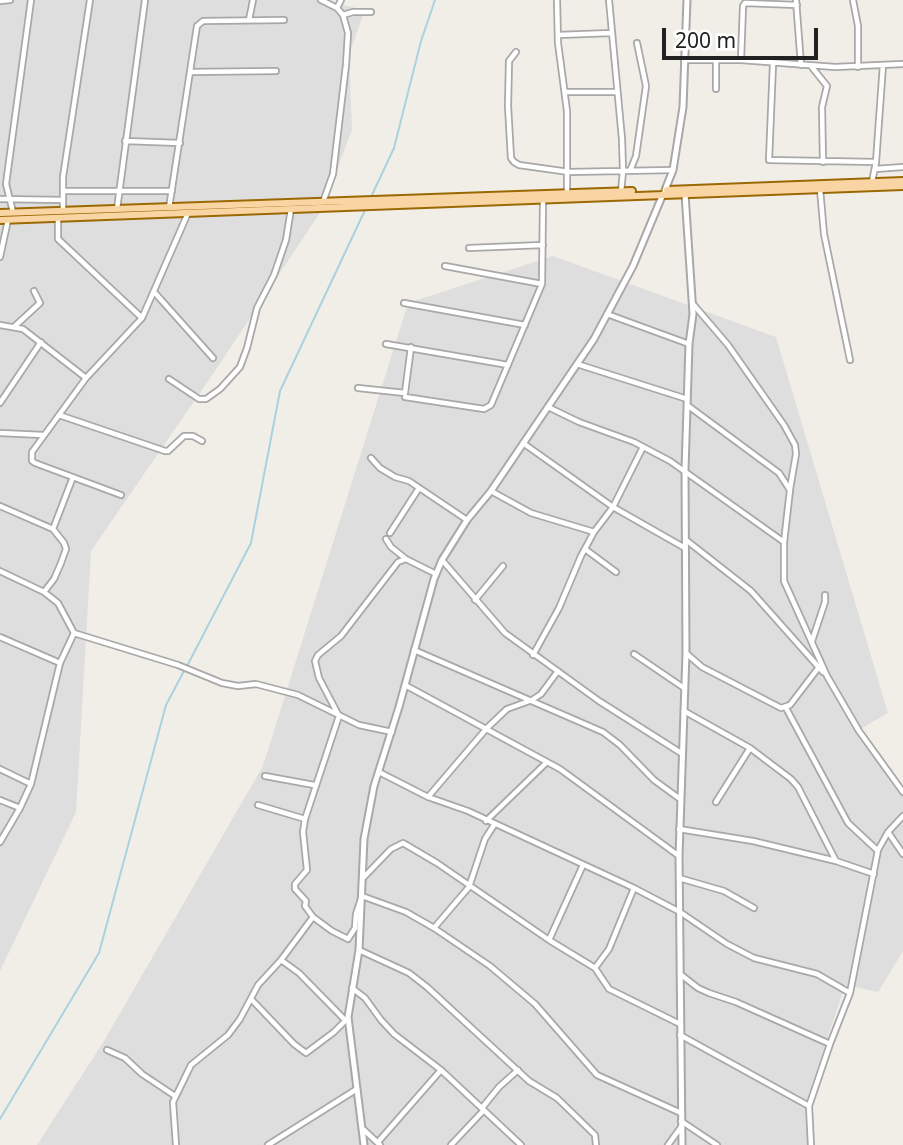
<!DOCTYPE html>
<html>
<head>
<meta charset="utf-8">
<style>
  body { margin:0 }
  #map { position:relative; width:903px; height:1145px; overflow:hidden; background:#f1eee8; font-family:"Noto Sans",sans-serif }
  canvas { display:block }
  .scale { position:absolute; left:662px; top:28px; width:156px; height:32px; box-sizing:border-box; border:4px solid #212121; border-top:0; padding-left:9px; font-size:21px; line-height:24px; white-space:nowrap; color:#212121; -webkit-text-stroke:5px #fff; paint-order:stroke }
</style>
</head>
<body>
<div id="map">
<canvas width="903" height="1145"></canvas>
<div class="scale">200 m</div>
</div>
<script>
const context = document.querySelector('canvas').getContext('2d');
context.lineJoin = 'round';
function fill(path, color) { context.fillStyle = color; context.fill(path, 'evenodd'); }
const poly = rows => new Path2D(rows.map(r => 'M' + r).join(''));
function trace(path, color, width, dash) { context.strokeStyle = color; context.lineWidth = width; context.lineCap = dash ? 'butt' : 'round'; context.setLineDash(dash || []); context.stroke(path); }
fill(poly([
  [0,0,320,0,365,10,349,54,352,130,321,211,215,371,91,551,76,812,0,971],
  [553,256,776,337,888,713,855,732,903,796,903,951,878,992,845,985,806,1102,811,1145,37,1145,104,1041,263,766,408,303]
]), '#dfdede');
trace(poly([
  [371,197,394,148,421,41,435,0],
  [187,666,251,543,280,391,366,208],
  [0,1119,99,953,166,705,184,671]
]), '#aad2de', 2);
const minor = poly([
  [321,0,337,8],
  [557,0,558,43,567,111,567,193],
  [609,0,622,139,623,171,621,192],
  [796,0,801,65],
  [853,0,858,26,858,67],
  [0,1,10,0],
  [343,15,353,12,371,12],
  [249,20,253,0],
  [558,35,611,33],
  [516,52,509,61,508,106,511,158,514,162,519,165,569,172,673,170],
  [684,60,741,60,835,67,903,64],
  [741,60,743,6,745,3,797,5],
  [773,64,769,160,876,162],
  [811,66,827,86,822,107,823,162],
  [190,72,276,71],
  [716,89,716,60],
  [565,92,616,92],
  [125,141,180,143],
  [875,169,903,167],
  [630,171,636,156,646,86,637,43],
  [872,182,876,162,883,65],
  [820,189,824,234,850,360],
  [63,191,172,191],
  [0,199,63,200],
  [323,202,333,174,346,65,348,33,343,15,337,8,341,0],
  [169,208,197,26,203,21,284,20],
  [117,209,145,0],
  [63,211,63,177,90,0],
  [13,212,6,184,31,0],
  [58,219,58,239,142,318],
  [469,248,543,245],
  [0,257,8,220],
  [445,266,542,284],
  [155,293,213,358],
  [404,303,525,325],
  [693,304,728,345,784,425,795,445,796,454,790,489],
  [607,314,689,344],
  [0,325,23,329,86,378],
  [15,326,40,303,34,291],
  [386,344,508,365],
  [577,364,687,399],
  [169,379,199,399,206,399,220,389,240,367,247,348,257,308,274,275,286,240,291,209],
  [358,388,405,393,411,347],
  [405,397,484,409,491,405,542,284,543,200],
  [0,403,41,342],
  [687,405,779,473,790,490,784,542,784,581,827,676,859,731,903,792],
  [548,407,579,422,634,442,670,461,784,542],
  [59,415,165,451,168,451,184,436,193,436,202,441],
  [0,433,43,435],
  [523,443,613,507,685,548],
  [371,458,380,468,395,477,409,481,467,520],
  [491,491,531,513,594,532],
  [121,495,35,463,32,461,32,452,86,378,142,318,188,213],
  [0,506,53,529,64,543,66,549,61,563,54,579,44,592],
  [53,529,73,477],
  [390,533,419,488],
  [386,539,391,547,406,559,436,574],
  [686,540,751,591,823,672],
  [585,549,616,572],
  [406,559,398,562,341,636,318,655,315,661,319,678,339,716,305,819,303,832,307,870,295,884,295,889,306,901,305,906,313,917,332,931,348,939,355,928,356,914,362,896,406,912,434,928,490,966,535,1004,597,1075,681,1113],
  [442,560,505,633,599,701,681,753],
  [0,571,44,592,58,603,74,633,178,665,222,683,238,686,256,684,298,695,359,725,392,732],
  [475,600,503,566],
  [0,637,60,663],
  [812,641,825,602,825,595],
  [414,650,603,732,620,745,654,780,680,799],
  [634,654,684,688],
  [687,654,702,667,781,708,790,705,819,667],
  [533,655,559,608,581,556,594,532,613,507,643,447],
  [405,685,560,769,679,856],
  [786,708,848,823,877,850],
  [684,711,750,748,791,779,798,787,836,861],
  [0,769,31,784],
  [379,772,428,797,468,811,634,888,680,912,727,944,754,958,817,974,850,993],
  [265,776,314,785],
  [428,797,487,728,507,709,532,700,541,694,558,671],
  [0,800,20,808],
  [716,802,750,748],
  [258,805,305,819],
  [486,821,546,763],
  [679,829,753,841,836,861,874,874],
  [888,832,903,854],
  [0,842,20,808,31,784,60,663,74,633],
  [363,878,391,849,403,843,437,863,549,940,595,968,609,989,680,1024],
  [679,878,724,891,754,908],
  [434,928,469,887,485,839,494,825],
  [549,940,583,865],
  [359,950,409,973,427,987,529,1081,557,1098,595,1135,596,1145],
  [281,960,299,973,345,1020],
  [595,968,609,949,634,888],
  [680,974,698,988,709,993,736,1002,830,1044],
  [352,988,365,998,381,1020,394,1034,441,1070,521,1145],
  [251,999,294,1044,306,1053,334,1032,348,1018],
  [680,1035,809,1106],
  [107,1050,125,1058,142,1074,175,1096],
  [482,1108,499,1087,518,1070],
  [681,1121,717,1145],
  [364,1130,380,1145],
  [378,1142,441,1070],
  [176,1145,173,1102,191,1065,228,1035,240,1019,258,985,281,960,313,917],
  [268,1145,357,1089],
  [451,1145,484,1110],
  [668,1145,681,1127],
  [811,1145,809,1106,830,1044,850,993,878,850,888,832,903,816]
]);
const tertiary = poly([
  [665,190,673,170,683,107,687,0],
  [364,1145,348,1017,359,950,364,839,374,786,399,707,434,579,442,560,467,520,491,491,594,339,633,266,663,194],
  [682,1145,679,856,686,653,685,470,689,344,693,314,685,194]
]);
const primary = poly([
  [667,190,903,181],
  [0,213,632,191],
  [0,220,903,186]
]);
trace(minor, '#a8a8a8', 8);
trace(tertiary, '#a8a8a8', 9);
trace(primary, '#9b6903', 10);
trace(minor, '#fff', 4.5);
trace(tertiary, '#fff', 5);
trace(primary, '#fad5a4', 6);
</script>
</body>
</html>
